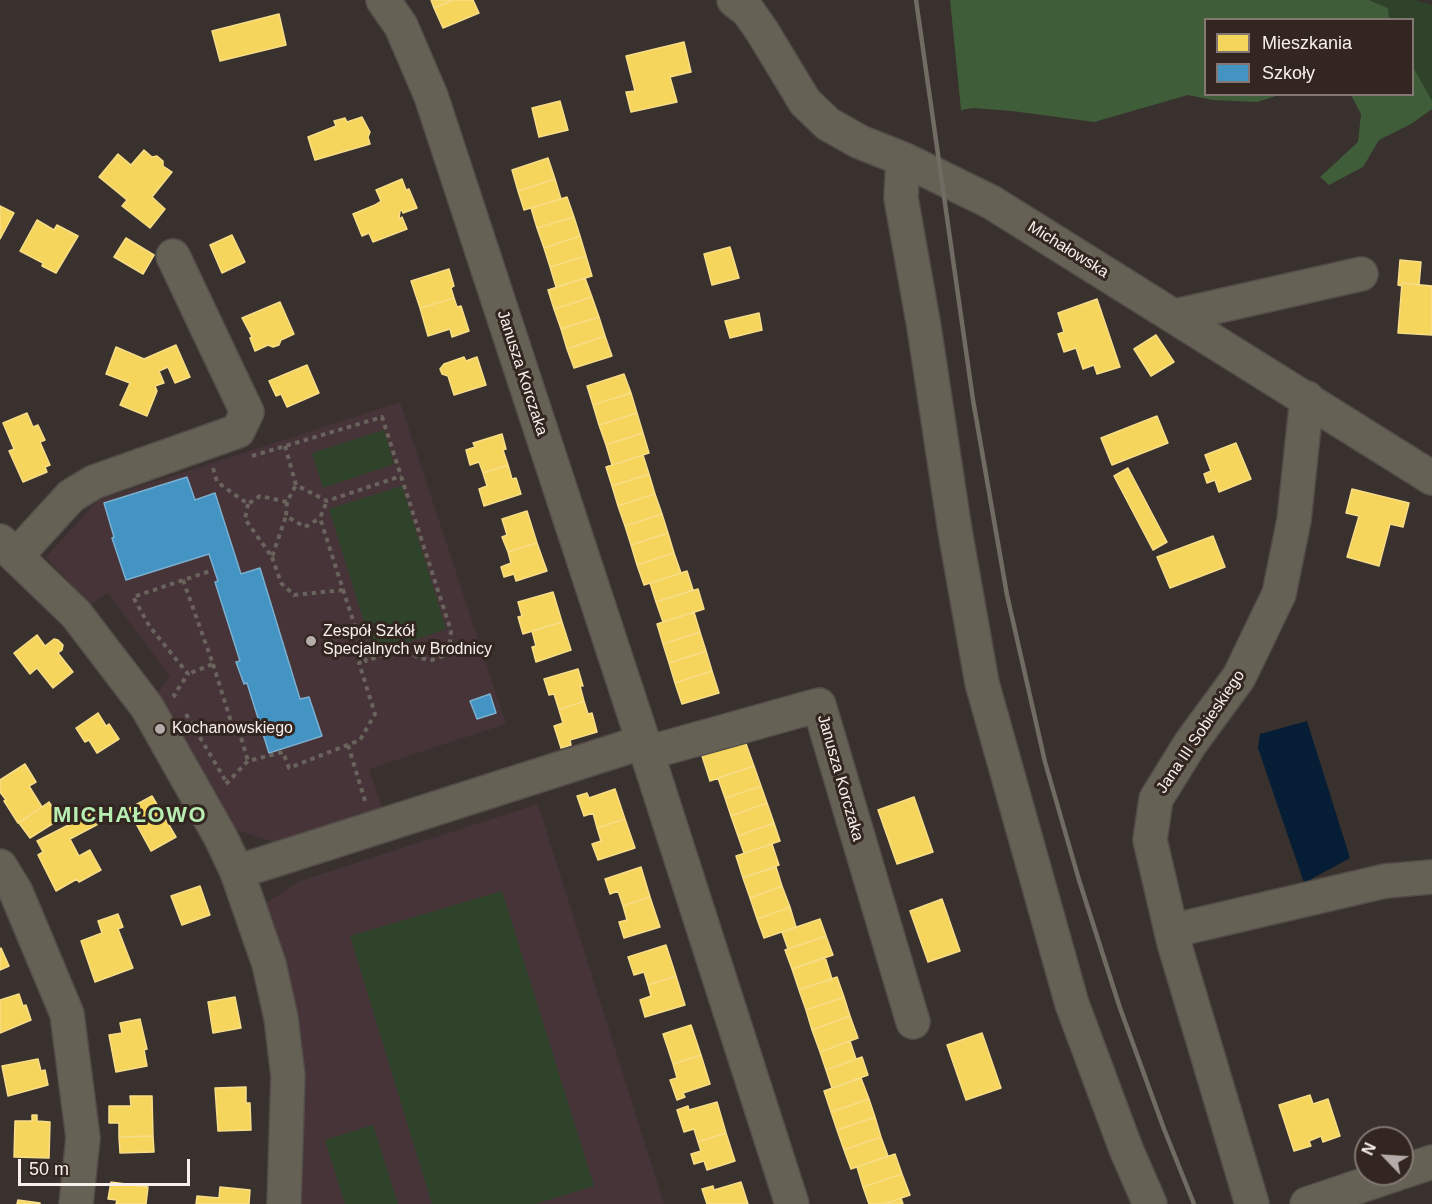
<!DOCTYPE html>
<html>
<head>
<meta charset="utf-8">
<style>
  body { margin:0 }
  #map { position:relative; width:1432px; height:1204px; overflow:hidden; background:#39312e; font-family:Helvetica,sans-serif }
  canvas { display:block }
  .legend { position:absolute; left:1204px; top:18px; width:210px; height:78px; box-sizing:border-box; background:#332620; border:2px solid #827772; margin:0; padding:8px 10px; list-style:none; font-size:18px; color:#f9f0ec }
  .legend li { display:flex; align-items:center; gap:12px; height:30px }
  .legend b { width:30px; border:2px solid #827772 }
  .north { position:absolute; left:1354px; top:1126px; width:60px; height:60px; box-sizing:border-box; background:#332620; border:2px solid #827772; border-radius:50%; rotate:295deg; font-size:16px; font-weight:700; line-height:24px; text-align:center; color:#f9f0ec }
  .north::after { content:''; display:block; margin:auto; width:21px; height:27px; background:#b6adaa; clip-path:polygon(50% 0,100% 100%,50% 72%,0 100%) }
  .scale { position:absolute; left:18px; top:1159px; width:172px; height:27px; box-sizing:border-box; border:3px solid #f9f0ec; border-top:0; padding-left:8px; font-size:18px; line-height:21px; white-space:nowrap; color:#f9f0ec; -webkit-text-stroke:4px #332620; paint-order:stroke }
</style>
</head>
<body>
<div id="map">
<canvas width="1432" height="1204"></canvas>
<ul class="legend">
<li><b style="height:16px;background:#f6d55c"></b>Mieszkania</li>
<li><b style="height:16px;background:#4393c3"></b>Szkoły</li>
</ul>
<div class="north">N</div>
<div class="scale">50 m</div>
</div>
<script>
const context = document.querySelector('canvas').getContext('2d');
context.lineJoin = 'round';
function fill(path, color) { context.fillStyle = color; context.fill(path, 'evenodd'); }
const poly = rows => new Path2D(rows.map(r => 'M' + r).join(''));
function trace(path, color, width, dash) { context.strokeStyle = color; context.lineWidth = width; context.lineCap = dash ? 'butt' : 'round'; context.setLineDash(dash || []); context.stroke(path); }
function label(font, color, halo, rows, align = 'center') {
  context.font = font + ' Helvetica,sans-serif'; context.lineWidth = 6; context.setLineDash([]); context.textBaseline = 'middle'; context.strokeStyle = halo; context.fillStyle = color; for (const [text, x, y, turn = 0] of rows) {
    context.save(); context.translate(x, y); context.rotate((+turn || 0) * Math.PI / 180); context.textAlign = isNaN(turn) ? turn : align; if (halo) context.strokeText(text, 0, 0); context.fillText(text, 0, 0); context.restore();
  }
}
fill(poly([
  [400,402,506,724,369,769,384,812,280,844,230,828,201,768,156,694,170,677,108,593,90,605,46,557,98,500],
  [538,804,664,1204,299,1204,263,905,300,881]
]), '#463438');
fill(poly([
  [1369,0,1415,0,1432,5,1432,101,1413,67,1412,20,1389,19,1388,8],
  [384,430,394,464,323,488,312,453],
  [402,486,446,629,374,654,329,509],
  [502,891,594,1186,535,1204,432,1204,350,936],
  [373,1125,398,1204,345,1204,325,1140]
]), '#2e432a');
fill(poly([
  [950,0,1369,0,1388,8,1389,19,1206,20,1206,94,1276,96,1257,102,1213,100,1188,95,1094,122,1012,111,973,108,961,110],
  [1413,67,1432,101,1432,109,1411,124,1379,140,1363,167,1329,185,1320,177,1358,142,1361,114,1351,95,1412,94]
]), '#3f5d39');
fill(poly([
  [1307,721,1350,858,1304,883,1258,748,1260,734]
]), '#061e35');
const homes = poly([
  [431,0,453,0,434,8,431,0],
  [453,0,473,0,479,13,443,28,434,8,453,0],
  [279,14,286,45,220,61,212,31,279,14],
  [684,42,691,72,670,77,677,102,631,112,626,92,635,91,626,56,684,42],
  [560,101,568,130,539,137,532,108,560,101],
  [362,117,370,132,368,137,370,144,315,160,308,137,336,126,334,121,345,118,347,122,362,117],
  [144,150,152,157,157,156,163,161,163,166,172,172,152,197,165,209,150,228,122,206,127,200,99,177,118,154,131,165,144,150],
  [548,158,555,179,518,191,512,170,548,158],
  [402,179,406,190,409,189,417,208,403,213,402,210,400,211,399,219,402,217,407,229,373,242,369,233,362,236,353,214,375,205,381,201,376,190,402,179],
  [555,179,561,199,524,210,518,191,555,179],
  [567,197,574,217,537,228,531,208,567,197],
  [0,206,14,213,0,239,0,206],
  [574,217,580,236,544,248,537,228,574,217],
  [37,220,54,230,57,225,78,236,56,273,42,266,43,263,20,251,37,220],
  [232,235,245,262,222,273,210,245,232,235],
  [580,236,586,256,550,267,544,248,580,236],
  [126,238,154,255,143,274,114,257,126,238],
  [730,247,739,278,712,285,704,254,730,247],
  [586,256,592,276,556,287,550,267,586,256],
  [1400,260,1421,262,1419,285,1402,283,1402,286,1398,285,1400,260],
  [449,269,454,286,451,288,454,298,420,308,411,281,449,269],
  [585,278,592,297,554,309,548,290,585,278],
  [1402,283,1432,286,1432,335,1398,333,1402,283],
  [592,297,599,317,561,329,554,309,592,297],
  [454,298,457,307,461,306,469,331,452,337,450,329,428,336,420,308,454,298],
  [1097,299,1120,367,1097,374,1094,365,1083,369,1076,348,1064,352,1058,334,1064,332,1058,313,1097,299],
  [280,302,294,334,281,340,279,345,273,347,268,345,255,351,250,338,252,337,242,318,280,302],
  [759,313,762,330,730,338,725,321,759,313],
  [599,317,605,336,567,349,561,329,599,317],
  [1156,335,1174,362,1151,376,1134,349,1156,335],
  [605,336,612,356,574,368,567,349,605,336],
  [176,345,190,377,175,383,168,367,159,371,164,383,155,386,157,391,147,416,120,405,130,383,106,374,116,347,144,359,176,345],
  [464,357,466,361,477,357,486,385,454,395,448,376,442,374,440,369,444,364,464,357],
  [307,365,319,393,287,407,281,394,276,396,269,381,307,365],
  [624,374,631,393,593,405,587,386,624,374],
  [631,393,637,413,599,425,593,405,631,393],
  [27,413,33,427,38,425,45,440,40,442,50,465,45,467,47,472,23,482,9,451,14,449,3,423,27,413],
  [637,413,643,433,606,445,599,425,637,413],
  [1157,416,1168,443,1112,465,1101,438,1157,416],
  [643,433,649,453,612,465,606,445,643,433],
  [502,434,506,449,503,450,508,465,483,473,479,462,470,465,466,450,475,447,473,443,502,434],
  [1236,443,1251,479,1219,492,1215,480,1207,483,1204,474,1211,471,1205,455,1236,443],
  [643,455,649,474,612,486,606,467,643,455],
  [508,465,512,479,516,478,521,494,484,506,479,489,487,486,483,473,508,465],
  [1128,468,1167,542,1153,550,1114,476,1128,468],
  [649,474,655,494,618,506,612,486,649,474],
  [1352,489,1409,503,1403,527,1390,524,1379,566,1347,557,1359,516,1346,513,1352,489],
  [655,494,662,514,625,526,618,506,655,494],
  [527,511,537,543,508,552,502,537,507,535,502,519,527,511],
  [662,514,668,533,631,545,625,526,662,514],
  [668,533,674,553,637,565,631,545,668,533],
  [1213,536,1225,567,1170,588,1157,557,1213,536],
  [537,543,547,571,516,581,514,574,504,577,501,567,511,563,508,552,537,543],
  [674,553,681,573,644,585,637,565,674,553],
  [687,571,693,590,656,602,650,583,687,571],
  [698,589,704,609,663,622,656,602,698,589],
  [553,592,562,622,523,634,518,617,522,616,518,602,553,592],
  [694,612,700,632,663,644,657,624,694,612],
  [562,622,571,650,536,662,532,647,536,646,532,631,562,622],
  [700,632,706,651,669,663,663,644,700,632],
  [37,635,45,646,54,639,58,640,63,645,62,650,58,653,73,672,53,688,37,668,30,674,14,653,37,635],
  [706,651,712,671,675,683,669,663,706,651],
  [578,669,583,686,580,686,584,701,559,710,554,694,549,695,544,679,578,669],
  [712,671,719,693,682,704,675,683,712,671],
  [584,701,588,714,592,713,597,732,570,740,571,745,561,748,554,726,563,723,559,710,584,701],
  [98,713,106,726,109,724,119,739,97,753,89,740,85,742,76,728,98,713],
  [745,741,754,766,710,781,702,756,745,741],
  [25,764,36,782,29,786,42,807,18,823,4,801,6,800,0,792,0,780,25,764],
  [754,766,761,786,725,798,718,778,754,766],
  [761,786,767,803,731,816,725,798,761,786],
  [615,789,625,819,597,828,593,813,584,816,577,796,587,793,589,798,615,789],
  [152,796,176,837,151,851,128,809,152,796],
  [914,797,933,852,897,864,878,810,914,797],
  [49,802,60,819,30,838,19,823,49,802],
  [767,803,774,823,738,836,731,816,767,803],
  [96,811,102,822,70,839,79,856,90,850,101,870,79,882,77,879,56,891,38,855,43,852,37,841,96,811],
  [625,819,635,848,598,860,592,844,601,841,597,828,625,819],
  [774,823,780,841,744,853,738,836,774,823],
  [772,844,779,865,743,878,736,856,772,844],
  [641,867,650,897,623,906,618,891,610,894,605,879,641,867],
  [776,867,782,886,750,898,743,878,776,867],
  [200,886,210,915,182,925,171,896,200,886],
  [782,886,790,907,757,919,750,898,782,886],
  [650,897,660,927,624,938,619,922,627,920,623,906,650,897],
  [942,899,960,951,928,962,910,911,942,899],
  [790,907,796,927,764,938,757,919,790,907],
  [118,914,123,927,118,929,133,968,95,982,81,941,102,933,98,921,118,914],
  [820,919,826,936,788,949,782,932,820,919],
  [826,936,833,955,792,969,785,950,826,936],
  [666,945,676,976,648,985,644,972,634,975,628,957,666,945],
  [1,948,9,966,0,970,0,949,1,948],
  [825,957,832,979,799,990,792,969,825,957],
  [676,976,685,1005,645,1017,640,1000,651,996,648,985,676,976],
  [837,977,844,997,806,1010,799,990,837,977],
  [19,994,23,1006,26,1005,31,1020,0,1033,0,1000,19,994],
  [235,997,241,1028,213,1033,208,1002,235,997],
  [844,997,850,1016,812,1030,806,1010,844,997],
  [850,1016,858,1038,820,1052,812,1030,850,1016],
  [140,1019,147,1049,144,1050,147,1066,116,1072,109,1035,122,1033,120,1023,140,1019],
  [691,1025,701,1055,673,1064,663,1034,691,1025],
  [982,1033,1001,1088,966,1100,947,1045,982,1033],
  [850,1041,856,1059,826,1070,820,1052,850,1041],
  [701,1055,710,1084,683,1093,685,1097,677,1100,670,1080,677,1078,673,1064,701,1055],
  [862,1057,868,1075,832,1088,826,1070,862,1057],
  [38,1059,41,1071,45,1070,48,1085,8,1096,2,1066,38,1059],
  [861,1078,869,1099,831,1112,824,1091,861,1078],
  [246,1087,246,1103,250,1103,251,1130,218,1131,215,1088,246,1087],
  [1310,1095,1313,1104,1328,1099,1340,1136,1323,1142,1321,1136,1309,1141,1311,1146,1294,1151,1279,1105,1310,1095],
  [130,1096,152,1096,153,1136,119,1137,119,1123,109,1123,109,1106,131,1106,130,1096],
  [869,1099,875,1117,837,1130,831,1112,869,1099],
  [717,1102,726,1133,698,1142,694,1129,684,1132,677,1110,688,1106,689,1110,717,1102],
  [32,1115,37,1115,37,1121,50,1122,49,1158,14,1157,15,1121,32,1121,32,1115],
  [875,1117,881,1137,844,1150,837,1130,875,1117],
  [726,1133,735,1161,707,1170,704,1161,694,1164,691,1154,701,1151,698,1142,726,1133],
  [153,1136,154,1152,120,1153,119,1137,153,1136],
  [881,1137,888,1156,851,1169,844,1150,881,1137],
  [895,1154,902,1174,863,1187,857,1167,895,1154],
  [902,1174,910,1195,884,1204,869,1204,863,1187,902,1174],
  [111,1182,148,1187,146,1204,116,1204,117,1200,108,1199,111,1182],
  [741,1182,748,1204,707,1204,702,1189,713,1186,714,1190,741,1182],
  [220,1187,250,1190,249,1204,196,1204,197,1196,219,1198,220,1187],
  [901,1198,903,1204,884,1204,901,1198],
  [18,1200,40,1203,40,1204,17,1204,18,1200]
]);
fill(homes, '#f6d55c');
trace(homes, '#f7dd87', 1.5);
const schools = poly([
  [187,477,195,500,215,493,241,574,260,568,300,699,309,697,322,736,269,753,247,683,244,684,236,662,240,661,215,582,218,581,209,554,126,580,112,538,114,537,104,503,187,477],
  [490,694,496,713,477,719,470,701,490,694]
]);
fill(schools, '#4393c3');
trace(schools, '#7aafcf', 1.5);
const minor = poly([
  [383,0,401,26,431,96,647,753,792,1204],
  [734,0,748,11,762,31,805,102,828,124,860,142,903,159,991,202,1432,478],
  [903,159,901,198,924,327,955,531,982,683,1072,1004,1126,1149,1150,1204],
  [1175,316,1361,274],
  [0,541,76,614,147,707,221,838,237,872,269,964,281,1018,288,1076,284,1204],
  [16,556,71,496,94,482,238,431,247,412,173,256],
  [647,753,819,705,913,1022],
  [0,866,16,892,67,1014,83,1138,76,1204],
  [237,872,643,742],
  [1171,931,1385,881,1432,877],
  [1402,1172,1432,1162],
  [1252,1204,1174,943,1150,840,1156,799,1190,744,1239,677,1279,594,1294,520,1307,398],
  [1307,1204,1396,1174]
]);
trace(minor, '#534d49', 36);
trace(poly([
  [285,446,296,485,327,501,401,476],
  [252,456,382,417,451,631,450,642,443,656,432,660,419,658,406,650,395,651,366,661,320,518,327,501],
  [213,468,217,482,248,504,260,496,287,502,296,485],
  [287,502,286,516,305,527,320,518],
  [248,504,245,519,272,557,286,516],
  [272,557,281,583,294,595,343,590],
  [183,580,213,664,188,674],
  [213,664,233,728,239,731,248,761],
  [176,697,174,695,188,674,150,627,133,597,210,571],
  [186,714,227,783],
  [348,745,366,804],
  [226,784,248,761,283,752,289,768,360,740,375,714,359,663,366,661]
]), '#69635b', 4, [4.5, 4.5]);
trace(minor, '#666155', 33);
trace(poly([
  [916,0,973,400,1007,595,1045,762,1079,880,1120,1008,1164,1129,1194,1204]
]), '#716c63', 4.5);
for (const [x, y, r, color] of [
  [311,641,6,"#b6adaa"],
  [160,729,6,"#b6adaa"]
]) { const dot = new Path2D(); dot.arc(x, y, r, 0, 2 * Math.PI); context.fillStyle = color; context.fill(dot); trace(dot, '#332620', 2); }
label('16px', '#f9f0ec', '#332620', [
  ["Michałowska",1068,250,32],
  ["Janusza Korczaka",522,373,72],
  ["Jana III Sobieskiego",1201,732,-56],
  ["Janusza Korczaka",840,778,74]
]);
label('16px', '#f9f0ec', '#332620', [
  ["Zespół Szkół",323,632],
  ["Specjalnych w Brodnicy",323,650],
  ["Kochanowskiego",172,729]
], 'left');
context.letterSpacing = '1.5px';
label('bold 22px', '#b7eeb1', '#332620', [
  ["MICHAŁOWO",130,816]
]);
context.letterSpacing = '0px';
</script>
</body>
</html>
